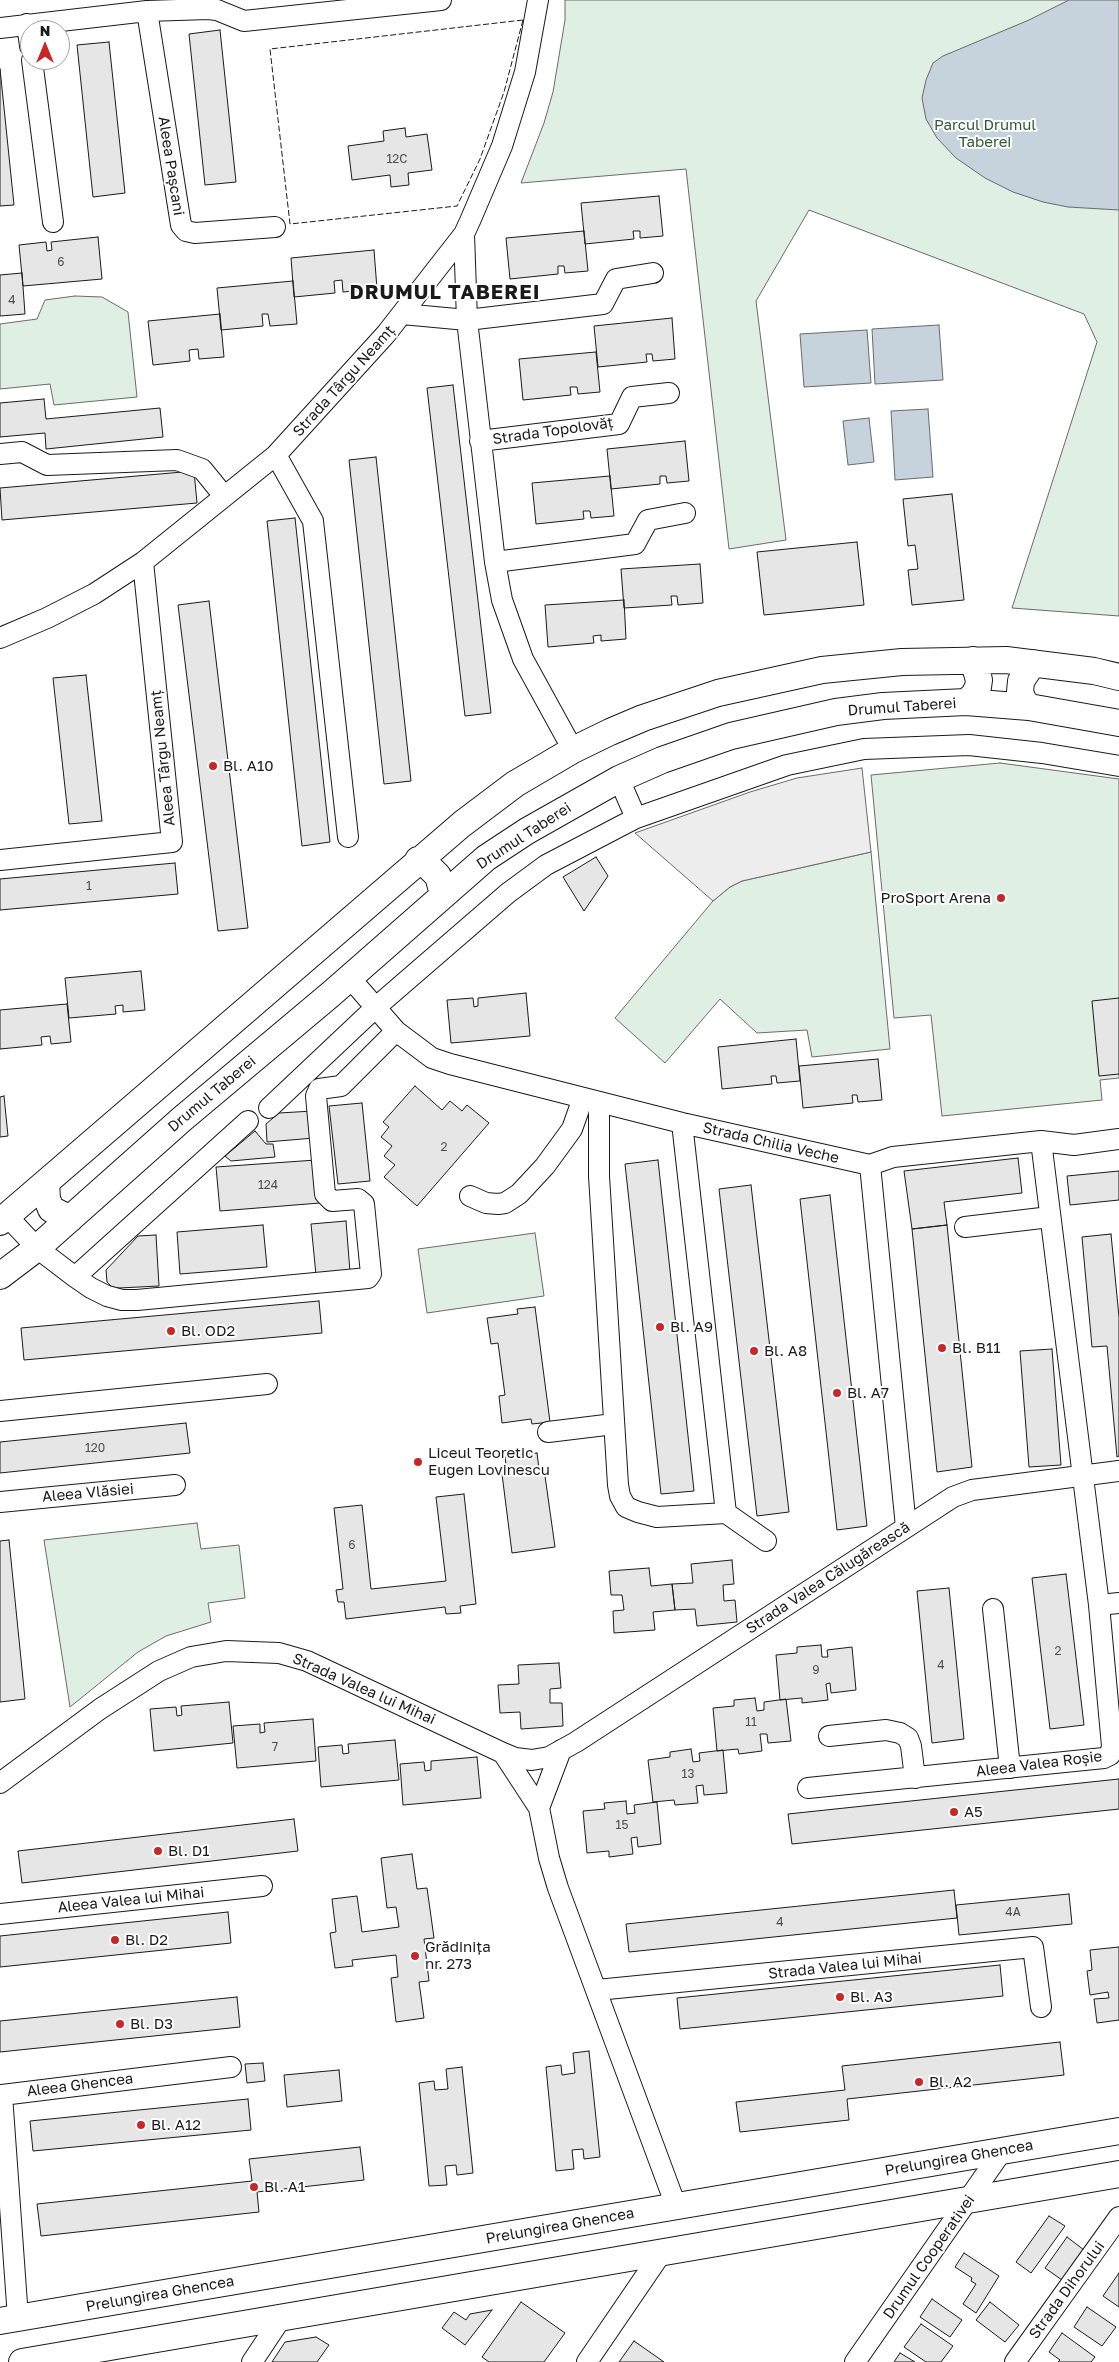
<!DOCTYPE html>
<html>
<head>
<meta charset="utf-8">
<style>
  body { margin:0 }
  #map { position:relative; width:1119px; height:2362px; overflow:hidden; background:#fff; font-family:"Golos Text",sans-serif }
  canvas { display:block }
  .north { position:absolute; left:20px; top:20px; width:50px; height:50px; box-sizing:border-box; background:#fff; border:1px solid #a3a3a3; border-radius:50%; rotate:0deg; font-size:14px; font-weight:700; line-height:20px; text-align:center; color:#1a1a1a }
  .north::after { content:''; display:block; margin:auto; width:18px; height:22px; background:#c62828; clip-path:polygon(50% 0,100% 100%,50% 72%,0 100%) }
</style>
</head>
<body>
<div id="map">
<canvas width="1119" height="2362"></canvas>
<div class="north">N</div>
</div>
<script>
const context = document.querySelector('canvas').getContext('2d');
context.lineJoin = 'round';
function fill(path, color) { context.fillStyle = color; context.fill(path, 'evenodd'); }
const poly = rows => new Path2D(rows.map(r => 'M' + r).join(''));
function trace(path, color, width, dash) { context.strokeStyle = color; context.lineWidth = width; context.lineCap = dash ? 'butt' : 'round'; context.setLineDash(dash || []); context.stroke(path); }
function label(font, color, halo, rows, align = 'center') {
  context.font = font + ' "Golos Text",sans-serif'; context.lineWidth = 4; context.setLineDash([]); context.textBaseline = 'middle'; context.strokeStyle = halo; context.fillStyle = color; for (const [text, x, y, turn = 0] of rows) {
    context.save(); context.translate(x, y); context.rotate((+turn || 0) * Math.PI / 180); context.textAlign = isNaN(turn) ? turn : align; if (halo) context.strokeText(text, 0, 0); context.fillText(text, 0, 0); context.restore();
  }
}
const green = poly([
  [565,0,1119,0,1119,616,1012,608,1097,342,1084,314,809,210,756,301,786,540,729,549,686,169,521,183,544,123,553,92,565,20,565,0],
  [75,296,102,297,128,312,137,397,54,405,50,384,0,389,0,324,37,319,45,300,75,296],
  [1000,763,1119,779,1119,1078,1100,1080,1102,1100,942,1116,931,1015,894,1018,871,775,1000,763],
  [871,852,890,1049,812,1057,807,1030,757,1033,720,999,665,1063,615,1018,713,901,730,887,742,881,871,852],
  [535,1233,544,1296,427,1313,418,1249,535,1233],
  [197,1523,201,1549,239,1545,245,1598,208,1603,211,1622,166,1636,138,1652,70,1707,44,1540,197,1523]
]);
fill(green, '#e0efe3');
trace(green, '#6a6a6a', 1);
const parking = poly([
  [862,768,871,852,742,881,730,887,713,901,635,833,750,792,797,778,862,768]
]);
fill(parking, '#ededed');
trace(parking, '#6a6a6a', 1);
const water = poly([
  [1069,0,1119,0,1119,210,1068,207,1043,202,1013,192,985,178,956,158,937,138,926,119,922,98,926,80,933,63,943,56,1029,20,1069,0],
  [939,325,943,380,875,384,872,329,939,325],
  [867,330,871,383,804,387,800,334,867,330],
  [928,409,933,477,895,480,891,411,928,409],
  [869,418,874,462,848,465,843,421,869,418]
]);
fill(water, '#c6d2dc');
trace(water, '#6a6a6a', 1);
const building = poly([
  [220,30,236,182,205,185,189,34,220,30],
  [109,42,125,193,93,197,77,45,109,42],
  [0,69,14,205,0,206,0,69],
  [405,128,406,137,427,134,432,170,408,173,409,185,391,187,390,175,352,180,348,146,384,141,383,131,405,128],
  [659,196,663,236,640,238,640,231,633,231,634,239,585,244,581,203,659,196],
  [584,231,588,271,565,273,564,266,558,266,558,274,510,279,506,238,584,231],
  [98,237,102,279,23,286,19,245,46,242,47,251,52,250,51,242,98,237],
  [374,250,377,289,343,292,342,280,334,281,335,293,294,297,291,258,374,250],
  [22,273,25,314,0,316,0,275,22,273],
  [293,281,297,324,270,326,268,314,262,314,263,326,221,330,217,288,293,281],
  [220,314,224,357,199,359,198,349,189,350,190,361,153,365,148,321,220,314],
  [672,318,675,359,653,361,652,354,646,354,647,362,598,367,594,326,672,318],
  [596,352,600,392,578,394,577,387,570,387,571,395,523,400,519,359,596,352],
  [453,385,491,713,465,716,427,388,453,385],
  [44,399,46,419,160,408,163,437,46,449,45,433,0,437,0,403,44,399],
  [685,441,689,481,667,483,666,476,660,476,660,484,611,489,607,449,685,441],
  [376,457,411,781,384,784,349,460,376,457],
  [194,471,197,503,2,520,0,488,194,471],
  [610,476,614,516,591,518,590,511,583,511,584,519,536,524,532,483,610,476],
  [952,494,964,600,912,605,908,570,918,569,915,545,908,546,903,499,952,494],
  [295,518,330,842,302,846,267,521,295,518],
  [857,542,864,605,764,615,757,552,857,542],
  [700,564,703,603,678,605,677,596,671,596,672,605,624,608,621,569,700,564],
  [624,600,626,639,601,641,601,635,593,636,594,643,548,647,545,605,624,600],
  [209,601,248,928,218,931,178,605,209,601],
  [86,675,102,821,69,824,53,678,86,675],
  [596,857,608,876,584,911,563,877,596,857],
  [175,863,178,894,0,910,0,879,175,863],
  [141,971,145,1010,123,1012,123,1005,115,1006,116,1014,69,1018,65,978,141,971],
  [526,993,530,1036,451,1043,447,1000,473,998,474,1007,478,1006,478,998,526,993],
  [1119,998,1119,1074,1099,1076,1092,1001,1119,998],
  [67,1004,71,1042,51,1044,50,1036,41,1037,42,1045,0,1049,0,1010,67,1004],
  [796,1039,800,1081,777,1083,776,1076,771,1076,772,1084,722,1089,718,1047,796,1039],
  [878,1059,882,1100,858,1102,857,1095,852,1095,853,1103,803,1108,799,1066,878,1059],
  [415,1086,442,1110,450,1101,462,1111,467,1105,489,1123,417,1206,384,1177,395,1165,384,1156,392,1146,381,1137,389,1127,383,1122,415,1086],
  [4,1096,8,1136,0,1137,0,1097,4,1096],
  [362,1103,370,1181,338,1184,329,1106,362,1103],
  [313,1111,314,1138,267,1142,266,1124,279,1113,313,1111],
  [255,1131,266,1144,273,1144,275,1157,231,1161,225,1156,255,1131],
  [1018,1158,1022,1193,944,1202,947,1225,912,1229,904,1171,1018,1158],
  [316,1160,320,1203,220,1211,216,1167,316,1160],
  [658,1160,694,1491,661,1494,625,1164,658,1160],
  [1119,1171,1119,1200,1070,1205,1067,1176,1119,1171],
  [751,1185,789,1512,757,1516,719,1189,751,1185],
  [830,1195,867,1526,837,1530,800,1199,830,1195],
  [346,1221,350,1272,316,1275,311,1224,346,1221],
  [263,1225,267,1267,180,1274,177,1232,263,1225],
  [947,1225,972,1467,937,1472,912,1229,947,1225],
  [1111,1234,1119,1317,1119,1456,1117,1457,1107,1346,1092,1347,1082,1237,1111,1234],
  [156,1235,159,1286,119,1288,112,1287,107,1282,106,1270,138,1236,156,1235],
  [319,1301,322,1333,24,1360,21,1328,319,1301],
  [535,1307,550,1422,532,1424,531,1419,502,1423,499,1396,505,1395,498,1343,491,1344,487,1318,518,1314,517,1309,535,1307],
  [1052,1349,1061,1465,1029,1467,1020,1351,1052,1349],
  [186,1423,190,1453,0,1473,0,1442,186,1423],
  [537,1453,539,1469,544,1469,555,1547,512,1553,502,1474,507,1474,505,1457,537,1453],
  [464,1494,476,1604,460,1606,461,1613,446,1614,445,1607,346,1619,344,1602,338,1602,336,1590,343,1589,334,1508,362,1505,371,1589,446,1581,436,1497,464,1494],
  [9,1540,25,1699,0,1702,0,1541,9,1540],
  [732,1560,734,1584,723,1585,724,1601,735,1600,737,1622,697,1626,695,1609,675,1610,672,1584,693,1583,691,1564,732,1560],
  [649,1568,651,1586,672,1584,675,1610,653,1612,655,1630,614,1633,613,1611,624,1610,622,1595,611,1595,609,1571,649,1568],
  [1066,1574,1084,1725,1050,1729,1032,1578,1066,1574],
  [949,1588,964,1739,932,1743,917,1591,949,1588],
  [821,1645,822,1657,828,1657,827,1650,852,1647,856,1690,831,1693,830,1683,826,1684,828,1700,802,1703,802,1698,780,1700,776,1655,797,1653,797,1647,821,1645],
  [559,1663,561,1688,550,1689,550,1703,562,1703,563,1726,521,1729,520,1712,500,1713,498,1685,519,1684,518,1665,559,1663],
  [755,1698,757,1711,764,1710,764,1702,786,1699,791,1741,768,1743,767,1734,760,1734,762,1751,739,1754,738,1749,717,1751,713,1708,734,1706,734,1700,755,1698],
  [229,1702,233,1743,154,1751,150,1709,176,1707,177,1716,182,1715,181,1706,229,1702],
  [313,1719,316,1761,237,1768,233,1726,260,1724,260,1733,265,1732,264,1723,313,1719],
  [395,1740,399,1780,321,1787,318,1747,342,1745,343,1754,349,1753,348,1744,395,1740],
  [691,1749,693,1762,700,1761,699,1753,723,1750,727,1793,704,1795,703,1785,696,1786,698,1803,675,1805,674,1800,653,1802,648,1760,670,1757,670,1752,691,1749],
  [477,1757,481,1798,403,1805,400,1764,424,1762,425,1771,431,1770,431,1761,477,1757],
  [1119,1779,1119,1809,792,1844,788,1814,1119,1779],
  [626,1801,627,1814,635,1813,634,1805,657,1802,661,1844,638,1847,637,1837,631,1838,633,1854,609,1857,609,1851,587,1853,583,1811,605,1809,604,1803,626,1801],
  [294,1819,298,1851,22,1883,18,1851,294,1819],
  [412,1854,417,1889,427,1888,434,1938,424,1939,429,1981,419,1982,424,2018,396,2022,391,1978,398,1977,396,1955,352,1960,353,1966,335,1968,330,1933,336,1932,332,1899,357,1896,362,1932,399,1927,396,1907,387,1908,381,1858,412,1854],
  [954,1890,957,1918,629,1952,626,1924,954,1890],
  [1069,1894,1072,1924,959,1935,956,1905,1069,1894],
  [228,1912,231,1943,0,1967,0,1936,228,1912],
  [1119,1947,1119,2020,1097,2023,1094,1999,1109,1998,1108,1992,1090,1995,1087,1971,1092,1970,1090,1950,1119,1947],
  [1000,1965,1003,1996,680,2029,677,1998,1000,1965],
  [237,1997,240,2027,0,2052,0,2021,237,1997],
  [1060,2042,1064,2075,847,2099,849,2120,740,2132,736,2102,845,2090,842,2066,1060,2042],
  [589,2051,600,2157,584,2159,583,2149,572,2150,574,2169,556,2171,546,2067,561,2065,562,2075,575,2073,573,2053,589,2051],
  [263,2063,265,2081,247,2083,245,2064,263,2063],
  [462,2067,473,2173,457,2175,456,2165,445,2166,447,2185,429,2186,419,2083,434,2081,435,2090,448,2089,446,2069,462,2067],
  [339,2070,342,2101,287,2107,284,2075,339,2070],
  [248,2099,251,2130,33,2151,30,2121,248,2099],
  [360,2147,364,2180,257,2192,259,2212,41,2236,37,2204,252,2181,249,2159,360,2147],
  [1049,2216,1065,2226,1031,2273,1016,2262,1049,2216],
  [1067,2237,1084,2250,1062,2280,1045,2268,1067,2237],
  [964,2253,999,2276,976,2313,963,2304,976,2284,971,2281,972,2278,955,2267,964,2253],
  [1119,2273,1119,2307,1103,2296,1119,2273],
  [932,2299,962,2320,950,2337,920,2317,932,2299],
  [521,2302,565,2333,544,2362,489,2362,482,2357,521,2302],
  [990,2302,1019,2325,1005,2342,976,2320,990,2302],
  [1087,2307,1116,2327,1102,2346,1074,2327,1087,2307],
  [492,2310,465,2345,442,2328,454,2312,466,2320,470,2314,492,2310],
  [921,2324,953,2346,941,2362,926,2362,904,2347,921,2324],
  [1062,2333,1095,2357,1091,2362,1058,2362,1060,2360,1049,2352,1062,2333],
  [316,2337,329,2345,317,2362,272,2362,285,2342,316,2337],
  [634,2341,664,2362,619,2362,634,2341],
  [900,2353,915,2362,894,2362,900,2353]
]);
fill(building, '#e6e6e6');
trace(building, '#1a1a1a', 1);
const minor = poly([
  [147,11,181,225,186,231,195,233,275,227],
  [27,24,30,46],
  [0,28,147,11,208,9,217,10,244,21,441,0],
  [32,60,53,222],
  [464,234,467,320,495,562,502,600,523,659,573,750],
  [402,314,467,320,603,304,616,279,653,273],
  [480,441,619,424,632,397,669,393],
  [0,454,22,452,47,465,177,460,202,469,224,496],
  [276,455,313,521,348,837],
  [495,562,635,544,648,520,685,513],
  [0,638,47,618,94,594,143,562,276,455,386,334,464,234,470,221,502,146,525,72,538,0],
  [619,779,636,818],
  [0,860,172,842,143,562],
  [350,978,396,1031,432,1058,450,1064,682,1123,870,1165],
  [599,1102,599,1176,618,1485,620,1496,626,1507,638,1512,657,1517,726,1513],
  [269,1108,375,1008,508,893,546,865,636,818,787,765,864,749,969,745,1042,753,1119,766],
  [682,1123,726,1513,766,1541],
  [870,1165,906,1527],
  [870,1165,893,1157,1041,1141,1074,1145,1119,1139],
  [470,1196,486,1203,498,1204,505,1203,519,1194,545,1166,572,1129,583,1098],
  [7,1216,37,1248,75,1277,91,1288,107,1296,122,1300,137,1300,368,1278,371,1274,364,1204,358,1199,332,1201,325,1194,316,1096,319,1089,341,1086,396,1031],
  [965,1227,1050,1217],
  [75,1277,248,1121],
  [0,1411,267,1384],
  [548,1432,614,1424],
  [0,1502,175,1485],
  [1099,1605,1119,1603],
  [993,1609,1010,1768],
  [829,1736,886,1730,900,1733,908,1738,911,1746,915,1778],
  [503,1753,515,1758,532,1760,549,1757,576,1742,953,1497,972,1490,1119,1471],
  [0,1783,100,1709,159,1671,191,1657,226,1651,279,1653,307,1661,503,1753,539,1808,549,1858,558,1888,676,2206],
  [808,1788,1104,1758,1110,1755,1112,1746,1099,1605,1041,1141],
  [539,1808,561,1750],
  [0,1914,262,1886],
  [597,1990,1033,1947,1041,2007],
  [18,2318,2,2095,231,2067],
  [252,2362,282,2317],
  [587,2362,662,2252],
  [855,2362,1002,2151],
  [1015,2362,1119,2217]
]);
const major = poly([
  [966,702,974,695,978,687,979,680,973,660],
  [1029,707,1023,700,1020,692,1021,681,1033,663],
  [418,860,429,867,438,876,443,894],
  [46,1183,47,1199,51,1209,70,1219],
  [0,1222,462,824,515,784,573,750,610,732,643,718,718,693,822,670,902,662,1006,660,1094,671,1119,677],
  [0,1276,37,1248,182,1119,331,994,486,858,527,831,619,779,662,760,731,736,836,712,883,706,966,702,1029,707,1119,723],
  [0,2321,1119,2131],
  [22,2362,1119,2174]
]);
trace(minor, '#1a1a1a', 22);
trace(major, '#1a1a1a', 28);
trace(minor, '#fff', 20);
trace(major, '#fff', 26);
trace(poly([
  [523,20,504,92,480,159,457,206,290,224,270,49,523,20]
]), '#1a1a1a', 1, [6, 2.5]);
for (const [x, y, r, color] of [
  [213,766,5,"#c62828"],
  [1001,898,5,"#c62828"],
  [660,1327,5,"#c62828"],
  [171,1331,5,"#c62828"],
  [942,1348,5,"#c62828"],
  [754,1351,5,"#c62828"],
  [837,1393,5,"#c62828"],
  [418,1462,5,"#c62828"],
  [954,1812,5,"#c62828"],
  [158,1851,5,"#c62828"],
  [115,1940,5,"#c62828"],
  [415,1956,5,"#c62828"],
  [840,1997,5,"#c62828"],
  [120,2024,5,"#c62828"],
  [919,2082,5,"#c62828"],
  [141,2125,5,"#c62828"],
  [254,2187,5,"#c62828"]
]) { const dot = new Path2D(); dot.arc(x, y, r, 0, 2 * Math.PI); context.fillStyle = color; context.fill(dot); trace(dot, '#fff', 2); }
label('12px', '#4d4d4d', null, [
  ["12C",397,159],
  ["6",61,262],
  ["4",12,300],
  ["1",89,886],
  ["2",444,1147],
  ["124",268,1185],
  ["120",95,1448],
  ["6",352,1545],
  ["2",1058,1651],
  ["4",941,1665],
  ["9",816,1670],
  ["11",751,1722],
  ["7",275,1747],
  ["13",688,1774],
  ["15",622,1825],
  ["4A",1013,1912],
  ["4",780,1922]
]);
label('15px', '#2b5a34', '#fff', [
  ["Parcul Drumul",985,125],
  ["Taberei",985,142]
]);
label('15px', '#1a1a1a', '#fff', [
  ["Aleea Pașcani",171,166,81],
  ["Strada Târgu Neamț",344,381,-48],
  ["Strada Topolovăț",553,431,-8],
  ["Drumul Taberei",902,707,-4],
  ["Aleea Târgu Neamț",163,758,-96],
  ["Drumul Taberei",524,836,-33],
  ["Drumul Taberei",212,1094,-40],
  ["Strada Chilia Veche",771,1143,13],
  ["Aleea Vlăsiei",88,1493,-5],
  ["Strada Valea Călugărească",828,1578,-33],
  ["Strada Valea lui Mihai",364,1689,24],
  ["Aleea Valea Roșie",1039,1764,-7],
  ["Aleea Valea lui Mihai",131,1900,-6],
  ["Strada Valea lui Mihai",845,1966,-6],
  ["Aleea Ghencea",80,2085,-7],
  ["Prelungirea Ghencea",959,2158,-10],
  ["Prelungirea Ghencea",560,2226,-10],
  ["Drumul Cooperativei",929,2257,-55],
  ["Strada Dihorului",1067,2290,-54],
  ["Prelungirea Ghencea",160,2294,-10]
]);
label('15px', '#1a1a1a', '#fff', [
  ["Bl. A10",223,766],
  ["ProSport Arena",991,898,"right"],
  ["Bl. A9",670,1327],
  ["Bl. OD2",181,1331],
  ["Bl. B11",952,1348],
  ["Bl. A8",764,1351],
  ["Bl. A7",847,1393],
  ["Liceul Teoretic",428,1453],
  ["Eugen Lovinescu",428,1470],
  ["A5",964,1812],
  ["Bl. D1",168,1851],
  ["Bl. D2",125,1940],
  ["Grădinița",425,1947],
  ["nr. 273",425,1964],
  ["Bl. A3",850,1997],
  ["Bl. D3",130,2024],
  ["Bl. A2",929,2082],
  ["Bl. A12",151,2125],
  ["Bl. A1",264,2187]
], 'left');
context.letterSpacing = '1px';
label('bold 20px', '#1a1a1a', '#fff', [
  ["DRUMUL TABEREI",445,293]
]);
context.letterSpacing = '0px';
</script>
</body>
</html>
